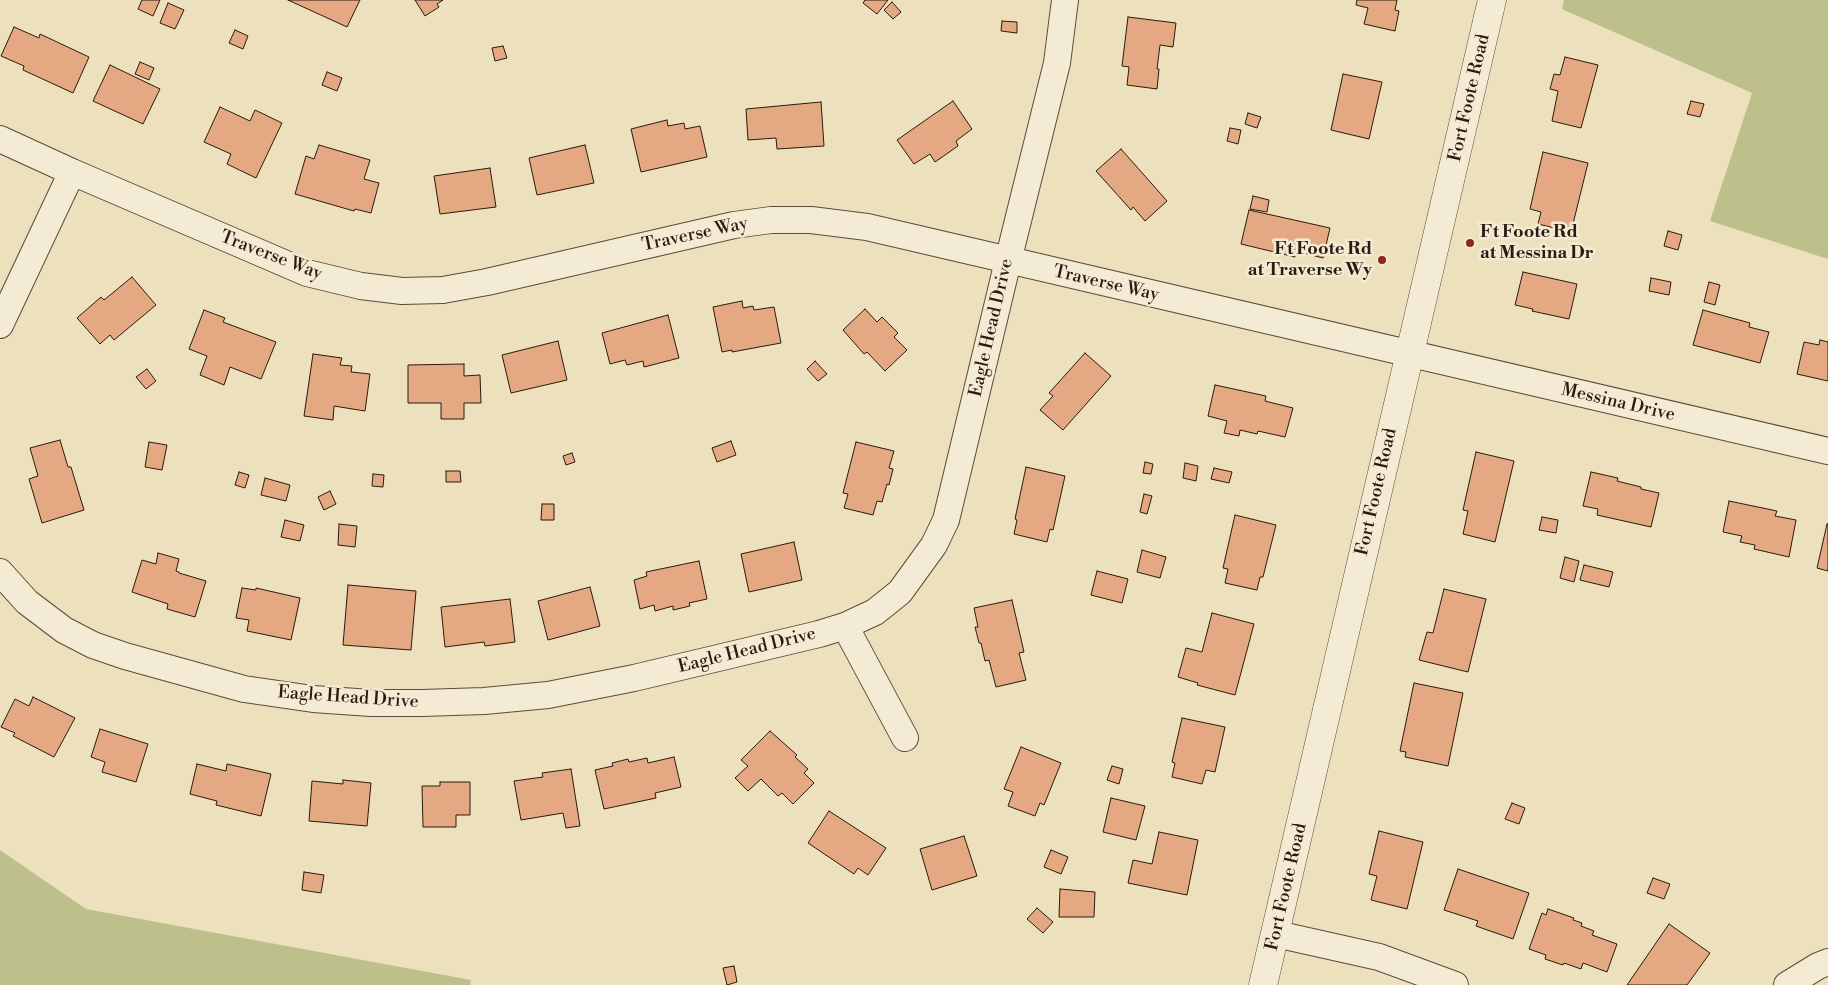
<!DOCTYPE html>
<html>
<head>
<meta charset="utf-8">
<style>
  body { margin:0 }
  canvas { display:block; background:#ece0bd }
</style>
</head>
<body>
<canvas width="1828" height="985"></canvas>
<script>
const context = document.querySelector('canvas').getContext('2d');
context.lineJoin = 'round';
function fill(path, color) { context.fillStyle = color; context.fill(path, 'evenodd'); }
const poly = rows => new Path2D(rows.map(r => 'M' + r).join(''));
function trace(path, color, width, dash) { context.strokeStyle = color; context.lineWidth = width; context.lineCap = dash ? 'butt' : 'round'; context.setLineDash(dash || []); context.stroke(path); }
function label(font, color, halo, rows, align = 'center') {
  context.font = font + ' "Libre Bodoni",serif'; context.lineWidth = 5; context.setLineDash([]); context.textBaseline = 'middle'; context.strokeStyle = halo; context.fillStyle = color; for (const [text, x, y, turn = 0] of rows) {
    context.save(); context.translate(x, y); context.rotate((+turn || 0) * Math.PI / 180); context.textAlign = isNaN(turn) ? turn : align; if (halo) context.strokeText(text, 0, 0); context.fillText(text, 0, 0); context.restore();
  }
}
fill(poly([
  [1564,0,1828,0,1828,259,1710,221,1752,93,1562,9],
  [0,850,86,909,471,980,470,985,0,985]
]), '#bec08c');
const building = poly([
  [142,0,160,0,153,16,138,9,142,0],
  [288,0,360,0,347,27,288,0],
  [415,0,443,0,437,4,439,7,425,16,415,0],
  [865,0,888,0,877,14,863,3,865,0],
  [1357,0,1397,0,1395,10,1399,11,1395,31,1364,24,1368,8,1356,5,1357,0],
  [892,2,901,12,893,19,884,10,892,2],
  [168,3,184,10,175,29,160,23,168,3],
  [1128,17,1176,23,1173,47,1160,45,1157,69,1159,69,1157,89,1127,85,1129,67,1122,66,1128,17],
  [1002,21,1017,22,1017,33,1001,31,1002,21],
  [14,27,39,38,40,34,89,57,73,93,23,70,24,66,1,56,14,27],
  [235,30,248,36,243,49,229,43,235,30],
  [503,46,507,58,495,61,492,48,503,46],
  [1565,57,1598,65,1581,128,1552,121,1558,91,1550,89,1554,74,1560,75,1565,57],
  [140,62,154,68,149,80,135,74,140,62],
  [110,65,160,89,143,124,93,101,110,65],
  [327,72,342,78,337,91,322,85,327,72],
  [1343,74,1382,82,1369,139,1331,130,1343,74],
  [953,101,972,129,956,141,958,146,935,162,930,154,914,164,897,140,953,101],
  [1691,101,1704,104,1700,117,1687,114,1691,101],
  [821,102,824,146,777,149,776,138,748,140,746,109,821,102],
  [220,107,250,121,255,110,282,123,256,178,227,164,231,154,204,142,220,107],
  [1248,113,1261,117,1257,128,1245,124,1248,113],
  [667,120,668,126,684,123,685,129,700,126,707,157,641,172,631,129,667,120],
  [1230,128,1241,130,1238,144,1227,141,1230,128],
  [319,145,370,160,364,179,379,183,371,213,355,209,354,211,295,194,306,156,314,159,319,145],
  [585,145,594,183,537,195,529,158,585,145],
  [1121,149,1167,201,1145,221,1133,207,1131,210,1096,171,1121,149],
  [1543,152,1588,163,1571,232,1538,224,1541,212,1530,209,1543,152],
  [490,168,496,207,440,214,434,176,490,168],
  [1253,196,1269,200,1267,212,1250,209,1253,196],
  [1249,210,1330,228,1323,258,1296,251,1295,257,1241,244,1249,210],
  [1668,231,1682,235,1678,250,1664,246,1668,231],
  [1523,272,1577,284,1569,319,1532,311,1533,309,1515,305,1523,272],
  [132,277,156,305,114,340,110,335,100,344,77,318,101,297,104,300,132,277],
  [1651,278,1671,282,1669,295,1649,291,1651,278],
  [1709,282,1720,285,1715,305,1704,302,1709,282],
  [742,301,743,308,753,306,754,310,774,307,781,343,732,352,732,350,722,352,713,307,742,301],
  [865,309,877,322,882,317,898,333,894,337,907,350,885,371,867,352,864,354,843,330,865,309],
  [204,310,225,318,223,322,276,342,261,379,230,367,224,385,200,375,207,356,189,349,204,310],
  [1703,310,1750,323,1749,327,1769,332,1760,363,1693,345,1703,310],
  [668,315,679,358,644,367,643,361,627,365,625,360,610,364,602,333,668,315],
  [1820,340,1828,342,1828,381,1797,374,1804,342,1819,345,1820,340],
  [558,341,567,380,511,393,502,355,558,341],
  [1085,353,1111,376,1063,430,1040,410,1053,396,1049,393,1085,353],
  [313,354,342,358,340,365,352,366,351,372,370,374,365,411,334,406,333,420,304,416,313,354],
  [815,361,827,374,818,381,807,369,815,361],
  [464,364,464,376,480,375,481,403,464,403,464,419,441,419,441,403,408,403,408,365,464,364],
  [147,369,156,381,146,389,136,377,147,369],
  [1215,385,1266,396,1265,401,1293,408,1285,437,1258,431,1257,434,1240,430,1239,436,1224,433,1227,421,1208,416,1215,385],
  [60,440,68,467,71,467,84,510,42,523,29,479,38,476,30,448,60,440],
  [731,441,736,455,717,462,712,448,731,441],
  [149,442,167,445,162,470,145,467,149,442],
  [856,442,894,451,889,468,893,469,889,485,887,484,882,502,877,501,873,515,844,508,848,494,843,493,856,442],
  [1476,452,1514,461,1495,542,1463,534,1468,511,1463,510,1476,452],
  [572,453,575,462,566,465,563,456,572,453],
  [1145,462,1153,464,1151,474,1143,473,1145,462],
  [1185,463,1198,466,1196,481,1183,478,1185,463],
  [1026,467,1065,476,1053,530,1050,529,1047,542,1014,534,1017,520,1015,519,1026,467],
  [1214,468,1232,472,1229,483,1211,479,1214,468],
  [446,471,460,471,461,482,446,482,446,471],
  [239,472,249,475,245,488,235,485,239,472],
  [1591,472,1618,478,1617,481,1641,487,1641,489,1659,493,1651,527,1597,515,1598,509,1583,506,1591,472],
  [373,474,384,475,383,487,372,486,373,474],
  [265,478,290,485,286,501,261,495,265,478],
  [330,491,336,504,324,510,318,497,330,491],
  [1144,494,1152,496,1147,514,1140,512,1144,494],
  [1729,501,1777,511,1775,516,1796,520,1789,557,1754,549,1755,545,1740,542,1742,536,1723,532,1729,501],
  [542,504,554,504,554,520,541,520,542,504],
  [1235,515,1276,525,1263,577,1260,577,1257,590,1225,583,1228,569,1223,568,1235,515],
  [1542,517,1558,520,1556,533,1539,530,1542,517],
  [285,520,304,525,300,541,281,537,285,520],
  [339,524,357,526,355,547,338,545,339,524],
  [1827,524,1828,524,1828,571,1817,568,1827,524],
  [794,542,802,580,749,592,741,554,794,542],
  [1142,550,1166,557,1160,578,1137,572,1142,550],
  [158,553,179,559,176,571,179,572,179,573,206,581,195,617,167,609,168,604,132,592,142,560,156,564,158,553],
  [1565,557,1579,561,1574,582,1560,578,1565,557],
  [699,561,707,599,689,603,690,606,673,610,673,606,655,611,654,605,640,609,634,580,647,576,646,572,699,561],
  [1584,565,1613,572,1609,587,1580,580,1584,565],
  [1097,571,1128,579,1122,603,1091,595,1097,571],
  [348,585,416,591,411,650,343,645,348,585],
  [590,587,600,626,548,640,538,601,590,587],
  [242,588,256,590,256,588,300,598,291,640,247,631,249,620,236,618,242,588],
  [1444,589,1486,599,1468,672,1419,660,1427,632,1433,633,1444,589],
  [510,599,515,642,485,646,484,642,445,647,441,607,510,599],
  [1012,600,1024,652,1019,653,1026,680,996,687,989,660,985,661,981,643,979,643,975,627,978,627,974,608,1012,600],
  [1212,613,1254,624,1235,695,1197,685,1198,683,1178,677,1186,648,1202,652,1212,613],
  [1414,683,1463,693,1448,766,1405,757,1406,752,1400,751,1414,683],
  [33,697,75,718,54,757,13,736,15,733,1,727,15,699,29,706,33,697],
  [1182,718,1225,727,1215,772,1206,770,1202,784,1172,777,1175,763,1172,762,1182,718],
  [100,729,148,744,136,782,102,772,105,762,91,757,100,729],
  [770,731,797,755,795,757,808,769,804,773,814,783,793,804,782,793,778,796,761,779,748,791,735,778,748,766,741,760,770,731],
  [1021,747,1061,763,1044,805,1040,803,1035,816,1008,806,1013,792,1004,789,1021,747],
  [674,757,681,787,655,793,656,798,604,809,595,770,613,766,612,763,628,759,629,762,647,758,648,763,674,757],
  [197,764,226,771,227,764,271,774,261,816,216,805,217,801,190,794,197,764],
  [1112,766,1123,769,1119,784,1107,780,1112,766],
  [571,769,580,826,566,828,563,813,521,820,514,781,543,777,542,773,571,769],
  [343,780,371,783,367,826,309,821,312,781,343,784,343,780],
  [440,782,470,782,470,815,456,815,456,827,423,827,422,786,440,786,440,782],
  [1111,798,1145,806,1136,840,1103,832,1111,798],
  [1512,803,1525,808,1519,824,1505,819,1512,803],
  [829,811,886,848,868,875,858,868,854,874,808,843,829,811],
  [1379,831,1423,842,1407,909,1371,900,1377,876,1369,874,1379,831],
  [1159,832,1198,840,1187,895,1128,883,1133,860,1152,864,1159,832],
  [964,836,977,876,932,890,920,849,964,836],
  [1051,850,1068,857,1061,874,1044,867,1051,850],
  [1458,869,1529,893,1513,939,1476,926,1478,921,1444,910,1458,869],
  [304,872,324,875,321,893,302,890,304,872],
  [1653,878,1670,884,1664,899,1647,893,1653,878],
  [1060,889,1095,892,1094,917,1059,917,1060,889],
  [1037,908,1053,922,1043,933,1027,919,1037,908],
  [1548,909,1574,918,1573,920,1582,923,1581,926,1594,931,1592,935,1617,944,1607,972,1583,963,1581,969,1564,963,1563,965,1545,959,1546,955,1529,949,1542,913,1546,915,1548,909],
  [1669,924,1710,953,1687,985,1627,985,1669,924],
  [734,966,737,982,727,985,723,968,734,966]
]);
fill(building, '#e4a983');
trace(building, '#2b1a0e', 1);
const minor = poly([
  [0,139,72,172,307,273,361,286,402,291,443,290,487,282,734,225,771,220,811,220,867,227,1828,451],
  [0,325,72,172],
  [0,572,27,602,64,630,93,645,125,656,244,689,313,699,371,703,422,703,484,701,548,695,634,678,819,634,845,626,875,612,900,592,934,545,946,520,1008,261,1057,63,1065,0],
  [845,626,905,738],
  [1276,934,1379,957,1455,985],
  [1787,985,1818,966,1828,962]
]);
const tertiary = poly([
  [1263,985,1492,0]
]);
trace(minor, '#5b4c3a', 28);
trace(tertiary, '#5b4c3a', 29);
trace(minor, '#f3ebd4', 26);
trace(tertiary, '#f3ebd4', 28);
for (const [x, y, r, color] of [
  [1470,243,5,"#8f2418"],
  [1382,260,5,"#8f2418"]
]) { const dot = new Path2D(); dot.arc(x, y, r, 0, 2 * Math.PI); context.fillStyle = color; context.fill(dot); trace(dot, '#f3ebd4', 2); }
label('18px', '#2b1a0e', '#f3ebd4', [
  ["Fort Foote Road",1470,98,-77],
  ["Traverse Way",695,235,-12],
  ["Traverse Way",271,256,21],
  ["Traverse Way",1106,284,13],
  ["Eagle Head Drive",992,328,-77],
  ["Messina Drive",1618,403,13],
  ["Fort Foote Road",1377,492,-77],
  ["Eagle Head Drive",747,651,-14],
  ["Eagle Head Drive",348,698,4],
  ["Fort Foote Road",1287,887,-77]
]);
label('bold 18px', '#2b1a0e', '#f3ebd4', [
  ["Ft Foote Rd",1480,233],
  ["at Messina Dr",1480,254],
  ["Ft Foote Rd",1372,250,"right"],
  ["at Traverse Wy",1372,271,"right"]
], 'left');
</script>
</body>
</html>
